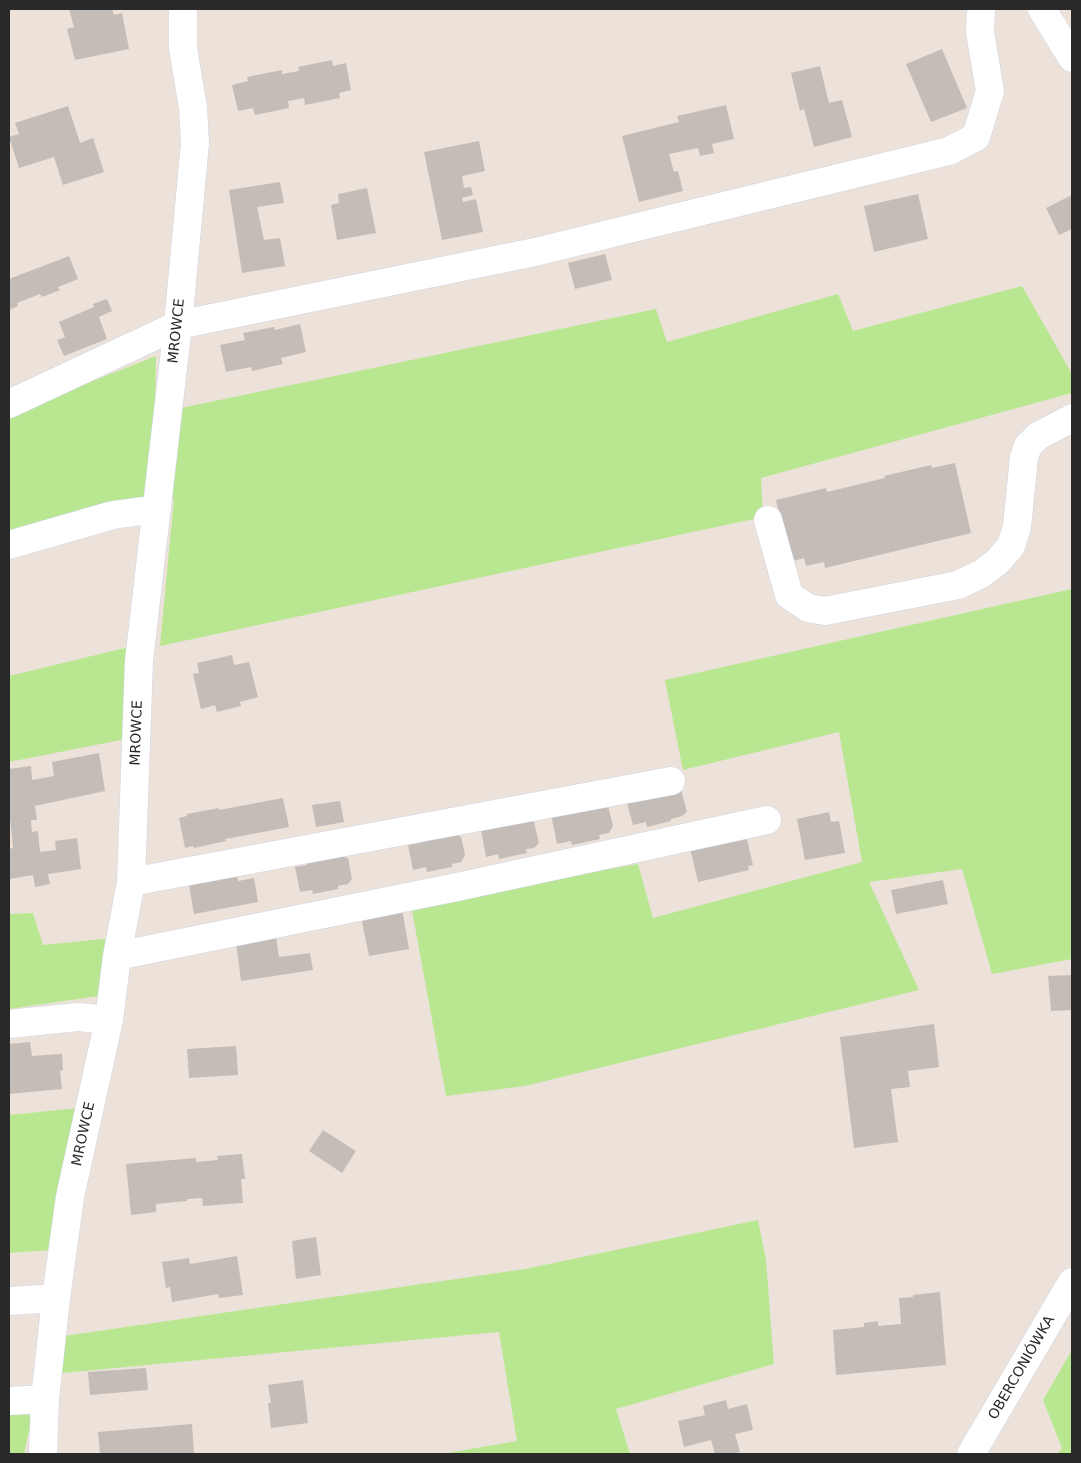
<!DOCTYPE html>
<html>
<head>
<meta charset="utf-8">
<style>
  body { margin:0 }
  #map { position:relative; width:1081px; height:1463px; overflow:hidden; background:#ece2d9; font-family:"DejaVu Sans",sans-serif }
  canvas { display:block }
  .frame { position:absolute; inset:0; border:10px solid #292929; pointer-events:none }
</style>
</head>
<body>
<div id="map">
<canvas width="1081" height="1463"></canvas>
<div class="frame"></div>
</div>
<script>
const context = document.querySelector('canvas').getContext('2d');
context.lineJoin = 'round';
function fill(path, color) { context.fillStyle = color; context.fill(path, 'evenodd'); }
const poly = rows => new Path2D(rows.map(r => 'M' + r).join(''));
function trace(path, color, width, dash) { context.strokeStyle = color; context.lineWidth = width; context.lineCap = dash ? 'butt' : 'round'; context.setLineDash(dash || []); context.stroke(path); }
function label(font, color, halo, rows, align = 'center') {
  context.font = font + ' "DejaVu Sans",sans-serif'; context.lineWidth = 5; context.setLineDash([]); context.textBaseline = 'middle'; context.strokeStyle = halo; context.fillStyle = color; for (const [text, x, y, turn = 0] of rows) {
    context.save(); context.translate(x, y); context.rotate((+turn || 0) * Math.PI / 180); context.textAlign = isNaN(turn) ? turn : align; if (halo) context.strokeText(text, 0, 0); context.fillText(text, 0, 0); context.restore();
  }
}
fill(poly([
  [1022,286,1072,374,1072,393,761,478,763,517,160,646,174,498,9,540,9,414,156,356,155,410,181,408,656,309,667,342,838,294,853,331],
  [1072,589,1072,959,992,974,962,869,869,882,919,990,525,1086,446,1096,411,905,638,864,653,918,862,862,839,732,683,770,665,680],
  [129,647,126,739,9,762,9,676],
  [33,913,43,945,113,938,99,996,9,1009,9,914],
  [79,1108,52,1250,9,1253,9,1115],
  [758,1220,766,1260,774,1364,616,1409,630,1454,441,1454,517,1441,499,1332,62,1373,64,1336,525,1269],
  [1072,1350,1072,1454,1057,1454,1062,1448,1043,1400],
  [9,1408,32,1416,24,1454,9,1454]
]), '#b9e791');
fill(poly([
  [69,9,112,9,114,15,122,13,129,49,75,60,67,29,74,27],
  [942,49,967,108,931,122,906,64],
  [332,60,333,66,346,63,351,90,339,93,340,98,305,105,304,98,288,101,289,108,255,115,253,108,238,111,232,85,248,81,247,77,282,70,282,74,299,71,298,67],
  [820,66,829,103,842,100,852,137,814,147,804,109,800,111,791,73],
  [726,105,734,139,712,144,714,153,700,156,698,148,669,154,674,172,678,171,683,191,639,202,622,136,679,122,677,116],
  [68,106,80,143,93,138,104,172,63,185,54,157,19,168,9,137,19,134,15,123],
  [479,141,485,171,462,176,464,188,471,187,473,195,462,198,463,202,476,199,483,232,442,240,424,152],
  [280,182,284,203,257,207,264,240,280,238,285,266,242,273,229,190],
  [367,188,376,233,337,240,331,205,339,203,338,194],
  [918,194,928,239,874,252,864,206],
  [1072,195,1072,229,1059,235,1046,208],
  [605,254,612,280,575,289,568,263],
  [69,256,78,279,58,287,60,290,42,297,40,294,17,303,18,306,9,310,9,279],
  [107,299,112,311,99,317,107,339,64,356,57,340,65,337,59,322,94,307,93,304],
  [300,324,306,352,281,358,283,364,252,371,251,367,226,372,220,345,245,340,243,333,274,327,275,330],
  [955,463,971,533,825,568,824,562,806,566,804,558,790,562,776,500,826,488,827,492,885,478,884,476,931,465,932,468],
  [232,655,234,665,249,662,258,697,240,702,241,706,217,712,215,705,201,709,193,674,199,673,197,663],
  [99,753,105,791,35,806,37,820,31,820,32,832,38,831,40,852,56,850,55,841,77,838,81,869,48,874,50,884,35,887,33,875,9,879,9,849,13,848,9,808,9,769,31,766,32,780,54,776,52,762],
  [673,789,681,790,687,812,682,816,671,819,671,821,647,827,646,822,633,825,626,800],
  [283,798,289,827,231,838,225,839,226,841,194,848,193,846,185,848,179,818,187,816,187,814,219,808,219,810],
  [340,801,344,822,316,827,312,805],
  [608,806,613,826,609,833,599,835,600,839,572,845,571,841,557,844,551,814],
  [829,812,831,822,839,821,845,853,805,860,797,819],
  [528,820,534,822,539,843,534,848,526,849,527,853,499,859,498,854,486,857,481,830],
  [456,834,461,837,465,855,461,862,452,864,452,867,427,872,426,867,413,870,408,845,420,843,419,837],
  [746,835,753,865,748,866,749,870,698,882,690,848],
  [341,856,348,858,352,879,348,884,338,886,338,889,313,894,312,890,300,892,295,867,307,865,306,858],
  [237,875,238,881,254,878,258,902,194,914,189,885],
  [943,880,948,904,896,914,891,890],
  [402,909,409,949,369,956,361,917],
  [276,937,279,957,310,953,313,970,241,981,236,942],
  [1072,975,1072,1010,1051,1011,1048,976],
  [934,1024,939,1067,908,1071,910,1087,891,1089,898,1142,854,1148,840,1037],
  [30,1042,32,1056,62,1054,63,1070,60,1071,62,1089,9,1094,9,1044],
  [236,1046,238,1075,189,1078,187,1049],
  [323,1130,356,1151,342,1173,309,1151],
  [242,1154,245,1179,241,1179,243,1203,203,1206,202,1198,187,1199,187,1201,156,1204,156,1212,131,1215,126,1164,196,1158,196,1162,218,1160,217,1156],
  [316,1237,321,1275,296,1279,292,1241],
  [237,1256,243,1295,219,1298,218,1294,172,1302,170,1287,166,1288,162,1262,189,1258,190,1264],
  [940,1292,946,1365,836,1375,833,1330,864,1327,864,1323,878,1321,878,1326,901,1324,899,1298,913,1297,913,1295],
  [146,1368,148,1390,90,1395,88,1372],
  [303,1380,308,1423,271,1428,268,1403,271,1403,268,1385],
  [726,1400,728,1409,747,1404,753,1430,735,1434,740,1452,730,1454,715,1454,711,1440,684,1447,678,1421,705,1415,703,1406],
  [192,1424,194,1454,100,1454,98,1432]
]), '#c4bcb6');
const minor = poly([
  [1042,9,1072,58],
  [9,404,178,325,535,252,949,151,976,137,990,91,980,32,981,9],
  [768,520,789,595,808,608,825,611,958,585,981,574,996,563,1011,546,1017,527,1024,457,1028,446,1038,436,1072,418],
  [9,545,113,515,157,509],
  [131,882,671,781],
  [117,956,457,887,767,820],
  [9,1024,78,1017,109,1020],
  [9,1301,56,1298],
  [9,1401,45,1399],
  [43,1454,45,1399,56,1298,70,1197,109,1020,117,956,131,882,139,661,178,325,195,143,193,108,183,48,183,9],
  [971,1454,1072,1282]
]);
trace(minor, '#ced5e3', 29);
trace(minor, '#fff', 28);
label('14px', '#292929', '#fff', [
  ["MROWCE",177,331,-84],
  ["MROWCE",137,733,-88],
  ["MROWCE",84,1134,-78],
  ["OBERCONIÓWKA",1022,1368,-60]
]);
</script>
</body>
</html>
